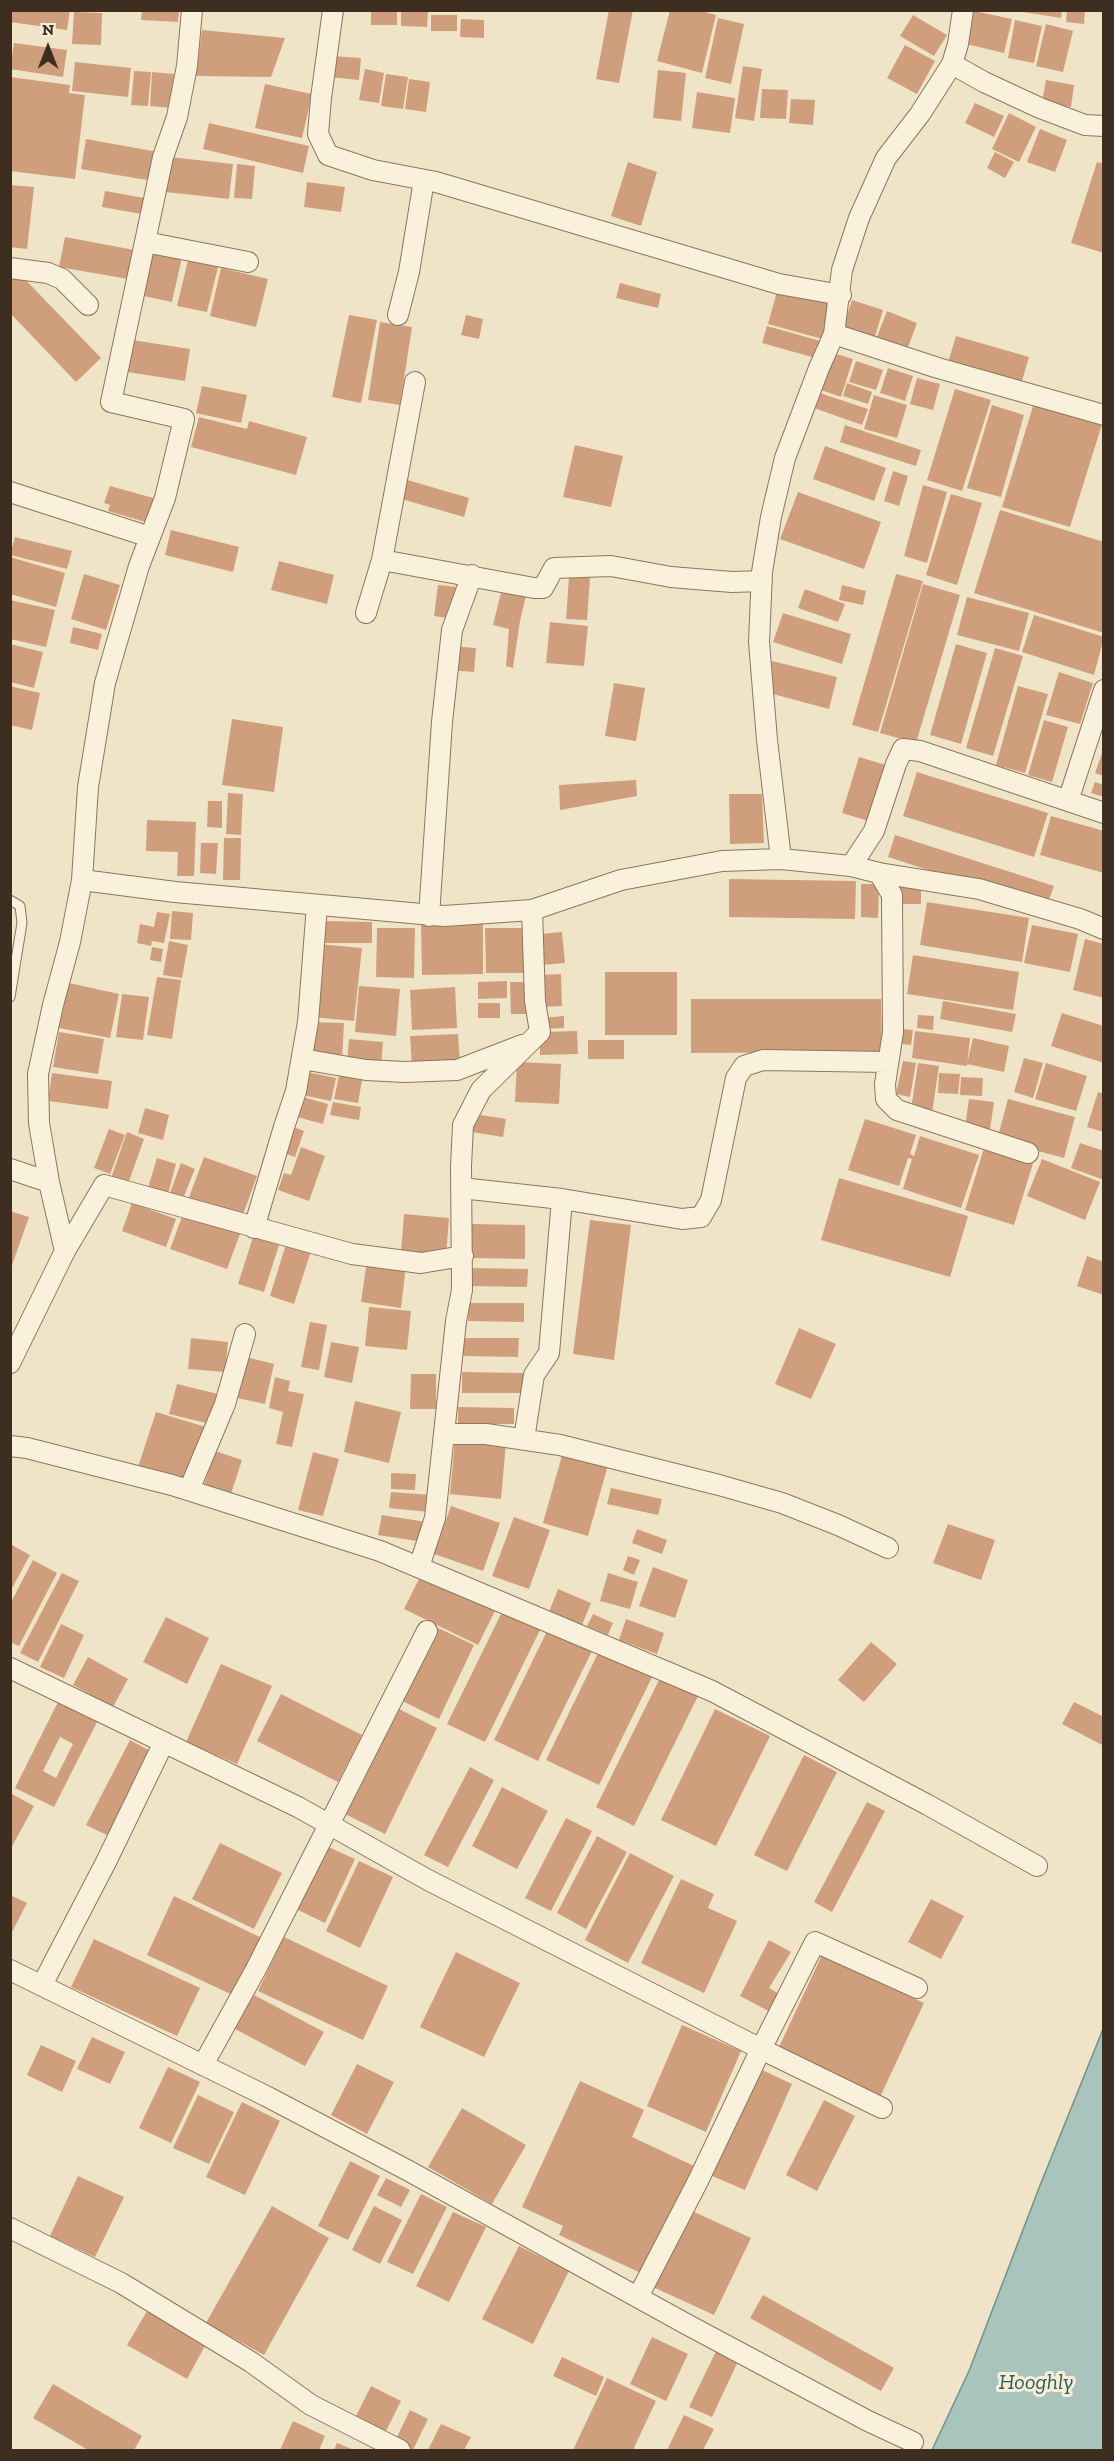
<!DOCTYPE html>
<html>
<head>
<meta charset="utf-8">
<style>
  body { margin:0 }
  #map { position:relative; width:1114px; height:2461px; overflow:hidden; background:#f0e4c8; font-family:"Zilla Slab",serif }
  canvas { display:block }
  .frame { position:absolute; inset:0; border:12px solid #3d2e20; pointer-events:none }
  .north { position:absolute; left:18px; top:18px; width:60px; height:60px; -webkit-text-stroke:4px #f7eed8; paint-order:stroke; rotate:0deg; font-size:16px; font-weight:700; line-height:24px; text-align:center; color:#3d2e20 }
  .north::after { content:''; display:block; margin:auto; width:21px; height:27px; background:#3d2e20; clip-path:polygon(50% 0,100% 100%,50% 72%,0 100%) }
</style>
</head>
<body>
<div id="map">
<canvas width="1114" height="2461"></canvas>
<div class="frame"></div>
<div class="north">N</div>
</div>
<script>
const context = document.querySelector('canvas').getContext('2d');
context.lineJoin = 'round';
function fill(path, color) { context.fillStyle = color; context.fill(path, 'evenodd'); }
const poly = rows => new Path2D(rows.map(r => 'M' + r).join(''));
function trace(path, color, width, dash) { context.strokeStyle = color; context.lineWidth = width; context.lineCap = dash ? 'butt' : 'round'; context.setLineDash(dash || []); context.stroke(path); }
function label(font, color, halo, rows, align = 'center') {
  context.font = font + ' "Zilla Slab",serif'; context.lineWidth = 6; context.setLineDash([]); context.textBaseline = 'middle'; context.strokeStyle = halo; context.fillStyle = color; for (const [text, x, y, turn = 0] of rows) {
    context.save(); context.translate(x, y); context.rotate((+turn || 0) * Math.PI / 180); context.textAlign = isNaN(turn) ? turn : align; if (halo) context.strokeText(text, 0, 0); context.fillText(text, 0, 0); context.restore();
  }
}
const water = poly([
  [1103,2029,1103,2450,932,2450,969,2371,1039,2188,1103,2029]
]);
fill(water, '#a9c4bc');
trace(water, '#6f938a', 1.5);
fill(poly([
  [10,10,70,10,67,30,10,22],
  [142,10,179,10,178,22,141,20],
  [371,10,397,10,397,25,371,25],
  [609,10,633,10,619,83,596,79],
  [670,10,697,10,716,15,702,73,657,61],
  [1010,10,1062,10,1061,18],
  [1067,10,1085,10,1084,24,1066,22],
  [401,11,428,12,427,27,401,26],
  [974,11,1012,19,1004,53,966,44],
  [74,12,102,13,101,45,72,44],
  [431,15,457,15,457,31,431,31],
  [913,15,947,35,934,56,900,36],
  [718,18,744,24,731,84,705,78],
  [461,19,484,20,484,38,460,37],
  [1015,20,1042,26,1034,63,1008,58],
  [1046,24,1073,31,1063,72,1036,66],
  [202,30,285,38,271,77,196,76],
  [14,43,67,50,63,77,10,69],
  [905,45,935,61,917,94,887,78],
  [332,56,361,58,359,80,330,77],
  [75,62,131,68,128,97,72,91],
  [743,66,762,69,754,121,735,118],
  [365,69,384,73,379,103,359,100],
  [658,70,686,73,681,121,653,118],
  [134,71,151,72,148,106,131,105],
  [152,72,174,74,172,108,150,106],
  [386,74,408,77,403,109,381,106],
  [10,77,70,85,69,93,85,95,75,179,10,171],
  [409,79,430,82,426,112,405,109],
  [1046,80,1074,85,1071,107,1042,103],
  [265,84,312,94,302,138,255,128],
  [762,89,788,90,786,119,760,118],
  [697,92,735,98,730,133,692,128],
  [791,99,815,100,813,125,789,123],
  [975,103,1004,116,994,137,965,123],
  [1009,113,1036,127,1019,162,992,149],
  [209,123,309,146,303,173,203,149],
  [1040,129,1067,140,1055,172,1027,162],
  [86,139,158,152,153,181,81,169],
  [995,152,1014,162,1005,178,987,168],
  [170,157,233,164,229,199,166,192],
  [628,162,657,172,641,226,611,216],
  [1097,162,1104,164,1104,253,1071,243],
  [237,164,255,166,252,199,234,198],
  [307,182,345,187,341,212,304,207],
  [10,185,34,187,27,249,10,247],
  [105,191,150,199,147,215,102,207],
  [65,237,134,250,128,279,59,267],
  [150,250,182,257,172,302,139,295],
  [188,260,218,267,207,312,177,306],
  [221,268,268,279,256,327,210,316],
  [17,271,101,358,76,382,10,313,10,276],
  [620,283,661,294,658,308,616,298],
  [778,288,836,304,826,340,768,324],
  [852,300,883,310,873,343,841,333],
  [887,311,917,323,907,350,876,339],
  [349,315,377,320,361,403,332,397],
  [466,315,483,319,479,339,461,335],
  [380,322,412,327,400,405,368,400],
  [767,326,824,342,819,359,762,343],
  [956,336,1029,357,1019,391,946,369],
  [126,339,190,349,185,381,121,371],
  [833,353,853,359,841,397,821,390],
  [856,361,883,370,876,390,849,382],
  [888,368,913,376,905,401,880,393],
  [917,378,940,384,933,410,910,404],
  [847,383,872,392,868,404,843,396],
  [202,386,247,395,241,423,196,413],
  [955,389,991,400,962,491,927,480],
  [820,393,868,409,862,425,814,408],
  [874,395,907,405,897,438,864,429],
  [1034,403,1102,424,1070,527,1002,507],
  [992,405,1024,415,1001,497,967,488],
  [199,417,247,429,249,421,307,437,296,475,191,447],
  [845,425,921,450,916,466,840,442],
  [575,445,623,456,611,507,563,497],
  [825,446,886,468,874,501,813,479],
  [893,471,908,476,899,506,884,501],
  [404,479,469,498,464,517,398,498],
  [923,485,947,492,927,563,904,556],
  [110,486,157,499,149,523,108,511,110,505,104,503],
  [798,492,881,522,864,569,780,539],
  [951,494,982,503,957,585,926,575],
  [1000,510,1104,542,1104,633,974,593],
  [171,530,239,547,233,572,165,555],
  [15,537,72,551,67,569,10,555],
  [10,557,65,573,56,607,10,594],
  [279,561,334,575,327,604,271,590],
  [84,574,120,585,106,630,71,619],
  [896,574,923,581,878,732,852,725],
  [569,577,590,578,587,620,566,619],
  [923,584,960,595,916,743,880,733],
  [438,585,458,587,454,619,434,616],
  [503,585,527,591,520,621,513,668,506,666,509,629,493,625],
  [842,585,866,591,863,605,839,600],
  [805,589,845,604,838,622,798,608],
  [967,597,1029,613,1019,651,957,635],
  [10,600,55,610,46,647,10,639],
  [783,613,851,634,842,664,773,642],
  [1034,615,1104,637,1094,675,1022,652],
  [550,622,588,626,584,666,546,663],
  [73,627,102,634,98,650,70,643],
  [10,644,43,652,34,688,10,682],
  [956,644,987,653,961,744,930,735],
  [451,646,476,648,474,672,448,670],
  [995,648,1023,656,993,756,966,748],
  [772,661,837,677,829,709,773,694],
  [1059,672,1093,683,1080,724,1046,715],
  [614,683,645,688,636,741,605,736],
  [10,686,40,693,32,730,10,725],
  [1018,686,1048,694,1025,773,996,765],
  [232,719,283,727,274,792,222,785],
  [1044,720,1068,727,1052,782,1028,775],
  [1103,750,1104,750,1104,776,1095,773],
  [859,757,889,766,872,822,842,813],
  [917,772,1048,813,1034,857,903,816],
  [636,780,637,796,560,810,559,785],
  [1095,782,1104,785,1104,797,1091,793],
  [228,793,243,794,241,835,226,834],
  [729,794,762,794,764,843,730,844],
  [208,801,222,801,222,828,207,827],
  [1051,816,1104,831,1104,873,1040,855],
  [147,820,196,822,194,876,177,876,178,852,146,851],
  [895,835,1054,886,1046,908,888,857],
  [224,838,241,838,240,880,223,880],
  [201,843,218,843,216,874,200,873],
  [729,879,856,881,855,919,729,917],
  [861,884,879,884,878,918,861,917],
  [897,887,921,888,921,904,897,904],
  [927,902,1029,918,1022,962,920,945],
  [172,911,193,913,191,940,170,939],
  [157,912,170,914,164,943,152,941,151,946,137,943,140,924,154,927],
  [325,921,372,922,372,943,325,943],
  [483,924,483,974,422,975,421,925],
  [1032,925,1078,934,1070,972,1024,963],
  [377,928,415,928,414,978,376,977],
  [485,928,527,928,527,973,486,973],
  [562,932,565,963,542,965,540,934],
  [1085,939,1104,944,1104,998,1073,990],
  [169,941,188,945,182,978,163,975],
  [318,944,362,948,354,1021,311,1017],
  [152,947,163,949,161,962,150,960],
  [913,955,1019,972,1013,1010,907,994],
  [605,972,677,972,677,1035,605,1035],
  [561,974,562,1006,542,1007,541,975],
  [157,977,181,980,172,1039,147,1035],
  [507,981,507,998,478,999,478,982],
  [510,982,526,982,527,1014,511,1014],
  [69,983,119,994,110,1038,59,1028],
  [359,986,400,989,396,1036,355,1032],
  [455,987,457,1028,412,1030,410,990],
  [122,994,149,997,143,1040,116,1037],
  [691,999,881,999,882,1052,691,1053],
  [943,1001,1016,1014,1012,1032,940,1019],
  [478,1003,500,1003,500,1018,478,1018],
  [1062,1013,1104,1026,1104,1063,1051,1046],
  [918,1015,934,1016,933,1030,917,1028],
  [564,1016,564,1028,541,1029,540,1018],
  [308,1022,344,1023,342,1060,307,1059],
  [903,1029,913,1030,911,1045,901,1044],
  [577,1031,578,1054,540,1055,540,1032],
  [915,1031,970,1038,967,1066,912,1058],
  [59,1032,104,1039,98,1074,53,1067],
  [458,1034,460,1064,412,1066,410,1036],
  [973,1038,1009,1046,1004,1072,967,1064],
  [349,1039,383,1042,381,1066,347,1063],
  [588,1040,624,1040,624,1059,588,1059],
  [1024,1058,1043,1063,1033,1098,1014,1092],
  [903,1061,916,1063,910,1097,896,1094],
  [517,1062,561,1064,559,1104,515,1102],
  [918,1063,939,1066,932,1113,911,1110],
  [1046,1063,1087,1076,1076,1111,1035,1099],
  [307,1072,336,1078,331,1101,302,1095],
  [52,1073,112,1081,108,1109,48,1101],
  [939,1073,960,1074,958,1094,938,1093],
  [339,1076,362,1080,358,1103,334,1099],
  [961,1077,983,1078,982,1096,960,1095],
  [1098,1092,1104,1094,1104,1132,1087,1127],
  [303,1097,328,1104,323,1124,297,1117],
  [969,1099,994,1102,990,1130,965,1127],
  [1008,1099,1075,1117,1064,1158,997,1140],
  [333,1102,361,1107,359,1120,330,1115],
  [145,1108,169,1115,163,1140,138,1133],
  [475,1114,506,1119,503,1137,472,1132],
  [865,1119,916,1135,910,1154,914,1156,920,1136,979,1155,961,1208,903,1189,912,1159,908,1158,899,1186,848,1170],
  [291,1126,304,1131,295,1157,281,1152],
  [109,1129,125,1135,110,1174,94,1168],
  [127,1132,144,1139,128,1184,111,1178],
  [1080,1143,1104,1151,1104,1180,1071,1168],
  [985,1145,1034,1160,1014,1225,965,1210],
  [301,1147,325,1156,309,1201,278,1190,284,1173,291,1175],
  [204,1157,257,1176,241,1220,188,1200],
  [157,1158,176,1164,168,1194,148,1188],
  [1042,1159,1100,1182,1085,1220,1027,1196],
  [181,1163,195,1169,180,1206,167,1201],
  [839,1178,968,1216,950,1277,821,1240],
  [132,1203,176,1219,166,1247,122,1231],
  [10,1211,29,1217,11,1268,10,1267],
  [183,1214,240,1234,227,1269,170,1249],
  [404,1214,449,1218,446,1256,401,1253],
  [590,1220,631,1225,614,1360,573,1354],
  [472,1224,525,1225,525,1259,472,1258],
  [253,1237,279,1245,264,1292,238,1284],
  [286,1244,311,1251,294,1304,270,1296],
  [1087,1256,1104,1262,1104,1295,1077,1286],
  [367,1260,406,1265,401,1308,361,1302],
  [470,1268,528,1269,527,1287,470,1286],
  [469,1303,524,1303,524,1322,468,1321],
  [369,1307,411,1311,407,1350,365,1346],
  [310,1322,327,1325,319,1370,301,1367],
  [799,1328,836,1344,811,1399,775,1384],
  [191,1338,228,1342,225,1372,188,1369],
  [463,1338,519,1338,518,1357,463,1356],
  [331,1342,359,1347,352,1383,324,1377],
  [246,1357,274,1364,265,1404,237,1398],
  [462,1372,523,1373,523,1393,462,1393],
  [411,1374,436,1374,436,1409,410,1409],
  [275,1377,290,1381,288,1391,304,1394,292,1447,276,1444,283,1412,269,1408],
  [177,1384,222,1395,214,1425,169,1414],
  [355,1401,401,1412,389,1463,344,1452],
  [458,1407,514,1408,514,1424,458,1424],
  [156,1412,209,1428,192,1482,149,1468,147,1473,137,1470],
  [455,1439,506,1443,501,1499,450,1494],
  [215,1451,242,1460,230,1497,203,1488],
  [313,1452,339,1459,323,1516,298,1510],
  [563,1452,608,1465,588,1536,543,1523],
  [391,1473,416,1474,415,1490,391,1489],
  [611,1488,662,1499,658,1515,607,1504],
  [391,1492,431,1495,429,1512,389,1508],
  [451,1506,500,1523,483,1571,434,1554],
  [382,1515,426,1522,423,1542,378,1535],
  [514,1517,550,1530,529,1589,492,1576],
  [948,1524,995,1540,981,1580,933,1563],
  [637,1529,667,1540,662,1554,632,1543],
  [12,1545,30,1555,10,1592,10,1547],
  [628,1556,640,1560,634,1575,623,1570],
  [33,1560,57,1573,19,1646,10,1642,10,1604],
  [653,1567,688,1580,675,1618,639,1606],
  [62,1573,79,1581,38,1662,20,1653],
  [422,1573,496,1609,478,1645,404,1609],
  [608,1573,638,1582,630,1609,600,1601],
  [558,1589,591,1603,582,1625,549,1612],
  [502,1612,540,1630,485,1742,447,1724],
  [593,1614,613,1623,608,1635,587,1626],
  [166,1617,209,1638,187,1684,143,1662],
  [626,1619,664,1633,657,1654,619,1640],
  [61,1624,84,1635,64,1678,40,1667],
  [434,1626,474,1645,439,1719,398,1699],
  [548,1629,592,1651,538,1761,494,1740],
  [871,1642,897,1664,864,1702,838,1680],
  [601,1647,654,1673,599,1785,546,1760],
  [88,1657,128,1679,113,1707,73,1685],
  [221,1664,272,1686,237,1764,186,1742],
  [660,1678,698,1696,634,1826,596,1807],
  [281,1694,362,1735,338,1782,257,1741],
  [58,1702,97,1722,54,1807,15,1788],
  [60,1737,73,1744,56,1778,43,1771],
  [1074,1702,1104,1717,1104,1746,1062,1724],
  [395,1707,437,1728,385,1834,343,1813],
  [715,1709,770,1736,716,1846,661,1820],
  [130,1740,154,1753,111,1837,86,1825],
  [804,1755,837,1772,787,1871,754,1855],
  [470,1767,494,1780,448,1867,424,1855],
  [502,1787,548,1811,517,1869,472,1846],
  [10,1793,34,1806,10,1850],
  [867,1802,885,1811,832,1912,814,1902],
  [566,1818,592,1831,551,1911,525,1898],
  [597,1836,627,1852,586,1929,557,1913],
  [220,1843,282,1873,254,1929,192,1899],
  [326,1846,355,1859,325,1923,296,1909],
  [630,1853,674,1876,628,1963,585,1940],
  [359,1861,393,1877,360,1948,326,1931],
  [681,1879,714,1894,708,1908,737,1921,704,1993,641,1963],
  [10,1895,27,1903,10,1936],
  [174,1896,264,1939,237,1997,147,1955],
  [931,1899,964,1916,941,1959,908,1942],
  [284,1937,388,1986,363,2040,258,1991],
  [94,1939,200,1988,177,2036,71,1987],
  [769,1940,791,1952,769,1988,781,1995,776,2015,740,1996],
  [456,1952,520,1983,484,2057,420,2027],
  [822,1955,924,2003,880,2097,778,2049],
  [254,1995,324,2032,305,2066,235,2029],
  [682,2025,741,2051,706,2132,647,2106],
  [92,2037,125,2052,110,2084,77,2069],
  [41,2045,76,2061,62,2092,27,2075],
  [357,2064,394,2082,367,2134,331,2115],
  [168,2067,200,2082,171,2143,139,2128],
  [758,2068,792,2084,745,2190,710,2175],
  [580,2081,644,2110,632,2137,694,2166,643,2274,559,2235,563,2226,522,2207],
  [198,2095,234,2112,209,2164,173,2148],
  [824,2100,855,2116,817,2191,786,2175],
  [242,2102,280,2121,245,2195,206,2177],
  [462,2108,526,2145,492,2204,428,2167],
  [350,2161,380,2176,348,2240,318,2226],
  [78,2176,124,2197,95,2257,50,2236],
  [386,2178,410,2190,401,2207,377,2195],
  [421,2194,447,2207,413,2274,387,2262],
  [272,2206,329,2238,264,2355,206,2323],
  [374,2206,402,2220,380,2264,352,2250],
  [690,2210,751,2238,714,2315,653,2287],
  [453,2212,486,2227,449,2302,416,2286],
  [519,2246,569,2271,533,2344,482,2319],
  [763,2295,894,2368,881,2391,750,2318],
  [147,2311,206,2344,187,2379,127,2345],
  [652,2337,688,2354,666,2401,630,2384],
  [718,2347,740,2357,712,2417,689,2407],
  [562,2357,604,2377,596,2396,553,2376],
  [607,2378,656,2401,633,2450,573,2450],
  [53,2384,142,2436,134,2450,88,2450,33,2418],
  [371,2386,401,2401,385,2433,355,2418],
  [410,2410,428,2419,413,2450,395,2441],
  [684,2415,714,2429,703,2450,667,2450],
  [293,2421,325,2436,319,2450,280,2450],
  [441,2424,471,2437,464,2450,428,2450],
  [337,2443,354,2450,334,2450]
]), '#cf9f7d');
const lane = poly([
  [10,900,20,906,22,923,10,997]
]);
const street = poly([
  [333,10,321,98,318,134,328,155,373,170,436,182,779,284,841,295],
  [952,64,984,82,1040,108,1085,125,1104,126],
  [145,242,248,262],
  [10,268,48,273,62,279,88,305],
  [398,315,409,272,424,180],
  [834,334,842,270,859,218,886,158,920,114,952,64,958,44,963,10],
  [10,492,150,537],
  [382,560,534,588,543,588,554,568,611,566,671,577,732,582,762,581],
  [366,613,382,560,415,382],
  [1068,801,1104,690],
  [781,859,767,740,759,642,762,572,771,517,785,458,819,368,834,334,938,368,1104,415],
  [851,866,874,831,896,764,903,749,920,751,1104,813],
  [879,873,979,889,1080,919,1104,929],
  [82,880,175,892,444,916,532,910,621,880,722,861,781,859,851,866,879,873,892,895,893,1032,885,1084,886,1099,897,1110,1028,1153],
  [429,916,442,722,452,630,472,575],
  [302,1059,366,1070,405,1072,457,1070,522,1045],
  [10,1169,49,1182],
  [461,1188,562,1199,682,1219,701,1217,711,1200,736,1078,744,1066,763,1060,888,1062],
  [254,1228,284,1127,296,1091,308,1022,317,905],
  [65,1251,49,1182,39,1123,38,1074,53,1005,70,942,82,880,88,787,105,683,139,566,165,498,184,419,111,402,163,157,177,117,187,66,192,10],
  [10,1363,65,1251,104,1185,352,1254,421,1263,463,1256],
  [444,1434,486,1434,560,1445,719,1485,782,1503,838,1525,888,1548],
  [524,1439,534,1375,549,1353,562,1199],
  [10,1446,27,1448,172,1485,380,1551,712,1691,928,1805,1037,1866],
  [189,1490,225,1404,245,1334],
  [419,1567,435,1518,456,1321,462,1290,461,1166,463,1125,481,1090,540,1032,535,1001,532,910],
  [10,1668,298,1807,428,1880,761,2049,815,1942,917,1988],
  [10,1970,266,2096,407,2170,688,2325,868,2421,913,2442],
  [42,1985,106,1862,164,1742],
  [203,2065,256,1969,427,1631],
  [10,2228,121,2283,251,2362,311,2405,400,2450],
  [638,2297,698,2181,761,2049,882,2108]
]);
trace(lane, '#8d765c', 11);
trace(street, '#8d765c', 22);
trace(lane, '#faf1dc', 9);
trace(street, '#faf1dc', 20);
label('italic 22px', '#2f5d5a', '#f7eed8', [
  ["Hooghly",1036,2383]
]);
</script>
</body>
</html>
